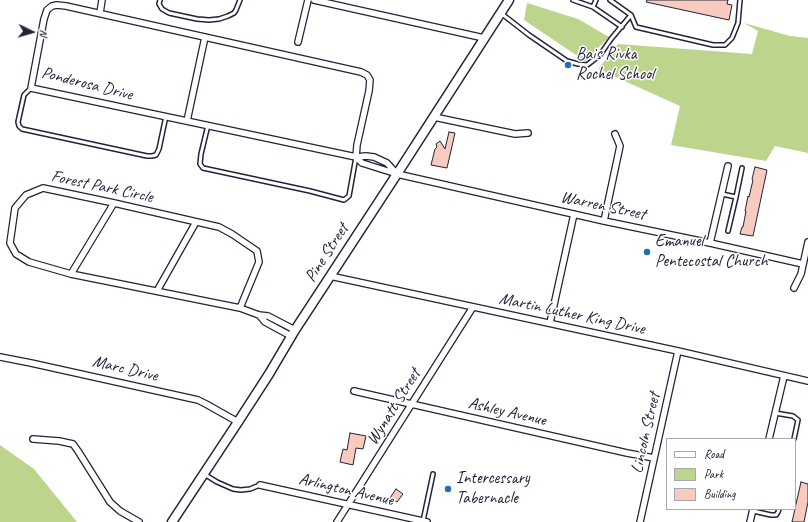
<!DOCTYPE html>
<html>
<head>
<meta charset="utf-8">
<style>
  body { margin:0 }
  #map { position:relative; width:808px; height:522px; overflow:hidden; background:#fff; font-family:Caveat,sans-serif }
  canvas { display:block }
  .legend { position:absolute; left:666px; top:438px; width:130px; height:72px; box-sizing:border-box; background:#fff; border:1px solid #a7a7b1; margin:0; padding:5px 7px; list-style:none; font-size:12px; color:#22223b }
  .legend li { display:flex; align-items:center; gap:8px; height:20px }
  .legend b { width:20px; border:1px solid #a7a7b1 }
  .north { position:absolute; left:12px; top:12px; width:40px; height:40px; -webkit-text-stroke:3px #fff; paint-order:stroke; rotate:95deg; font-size:11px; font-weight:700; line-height:16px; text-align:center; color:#22223b }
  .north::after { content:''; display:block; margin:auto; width:14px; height:18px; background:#22223b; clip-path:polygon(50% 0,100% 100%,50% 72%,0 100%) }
</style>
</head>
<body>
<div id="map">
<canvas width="808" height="522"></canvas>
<ul class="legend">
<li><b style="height:5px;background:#fff"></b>Road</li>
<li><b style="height:11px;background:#bcd48b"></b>Park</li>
<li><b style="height:11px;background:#f9cabe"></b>Building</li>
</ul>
<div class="north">N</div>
</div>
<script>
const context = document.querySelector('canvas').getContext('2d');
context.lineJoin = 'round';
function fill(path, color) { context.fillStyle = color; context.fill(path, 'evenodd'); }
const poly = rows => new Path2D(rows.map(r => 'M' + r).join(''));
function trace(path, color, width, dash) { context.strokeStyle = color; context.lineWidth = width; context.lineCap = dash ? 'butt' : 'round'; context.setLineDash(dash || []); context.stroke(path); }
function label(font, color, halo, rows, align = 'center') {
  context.font = font + ' Caveat,sans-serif'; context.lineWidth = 3; context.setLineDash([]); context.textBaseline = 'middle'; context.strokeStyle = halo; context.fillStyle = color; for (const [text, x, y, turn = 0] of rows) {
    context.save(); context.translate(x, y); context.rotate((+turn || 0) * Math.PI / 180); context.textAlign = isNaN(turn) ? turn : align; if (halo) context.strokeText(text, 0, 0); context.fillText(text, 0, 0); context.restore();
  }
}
fill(poly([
  [527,3,578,19,609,37,585,61,524,20],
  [744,23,790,36,808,38,808,153,775,146,766,161,671,145,680,106,598,69,618,44,752,54,758,31],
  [0,445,34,469,77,522,0,522]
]), '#bcd48b');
const building = poly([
  [647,0,728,0,727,4,732,5,729,20,646,2,647,0],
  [449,132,455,133,447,168,431,165,435,149,437,147,436,144,440,141,445,149,449,132],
  [755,167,767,170,753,236,740,234,742,227,743,227,746,211,745,211,748,196,749,197,753,180,752,179,755,167],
  [350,433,366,436,363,449,356,448,353,465,340,462,343,449,347,450,350,433],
  [801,482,808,484,808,502,804,522,792,522,801,482],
  [396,489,403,494,397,502,390,498,396,489]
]);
fill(building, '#f9cabe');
trace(building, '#22223b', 1);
const lane = poly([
  [160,0,159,4,162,9,169,13,197,19,209,20,219,19,228,16,234,13,236,10,240,0],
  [573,0,593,7,596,0],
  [610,0,631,15,636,27,713,45,725,45,732,38,738,23,740,0],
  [593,7,622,27],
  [502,14,529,35,567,61,578,64,587,65,600,55,611,39,631,15],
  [31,88,24,95,18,122,19,126,22,129,147,156,152,156,156,155,159,149,166,116],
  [208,125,201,154,200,164,203,168,310,191,344,200,349,196,356,157],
  [722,194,736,197,742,168],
  [728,231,736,197],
  [775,413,793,416,798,420,794,439],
  [204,474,217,482,233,489,241,490,250,489,260,485],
  [753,511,771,515,776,515,778,512,779,509],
  [423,521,433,474]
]);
const street = poly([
  [314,0,484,38],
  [100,13,102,0],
  [298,42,308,0],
  [434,117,515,134,528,133],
  [187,121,205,37],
  [356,157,31,88,44,19,47,10,52,6,57,5,66,6,361,72,367,75,370,80,369,91,357,145,356,157,362,163,397,174,387,163,374,157,366,156,356,157],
  [397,174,604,221,710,243,803,264],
  [604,221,620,146,615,134],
  [710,243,728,166],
  [71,274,114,203],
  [330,276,678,351,808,381],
  [794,288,801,274,808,242],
  [157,291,196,222],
  [240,308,259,262,257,251,232,234,219,227,114,203,43,188,26,195,15,208,10,243,16,254,29,262,71,274,240,308,259,315,268,316,295,330],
  [259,315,265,322,291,336],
  [550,323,574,214],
  [0,357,31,363,198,400,206,404,238,422],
  [354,391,627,453,654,458],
  [33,439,59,441,73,444,78,451,110,502,120,511,139,522],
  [769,439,784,376],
  [260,485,427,522],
  [337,522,473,307],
  [640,522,678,351],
  [750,522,753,509]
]);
const secondary = poly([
  [172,522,238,422,269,374,295,330,397,174,509,0]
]);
trace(lane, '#22223b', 6);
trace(street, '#22223b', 8);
trace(secondary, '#22223b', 11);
trace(lane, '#fff', 3);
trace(street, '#fff', 5.5);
trace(secondary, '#fff', 8);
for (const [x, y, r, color] of [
  [568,65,4,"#1f6fb2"],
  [647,252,4,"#1f6fb2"],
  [448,489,4,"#1f6fb2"]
]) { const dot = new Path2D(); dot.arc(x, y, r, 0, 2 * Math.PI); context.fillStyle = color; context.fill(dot); trace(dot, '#fff', 1.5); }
label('17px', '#22223b', '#fff', [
  ["Bais Rivka",576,55],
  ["Rochel School",576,75],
  ["Emanuel",655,242],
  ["Pentecostal Church",655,262],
  ["Intercessary",456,479],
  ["Tabernacle",456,499]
], 'left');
label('17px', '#22223b', '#fff', [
  ["Ponderosa Drive",87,84,14],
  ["Forest Park Circle",102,187,12],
  ["Warren Street",603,206,12],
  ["Pine Street",327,253,-57],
  ["Martin Luther King Drive",572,314,12],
  ["Marc Drive",125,369,13],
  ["Wynatt Street",394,407,-58],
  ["Ashley Avenue",507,412,13],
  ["Lincoln Street",646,433,-77],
  ["Arlington Avenue",346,490,13]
]);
</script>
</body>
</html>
